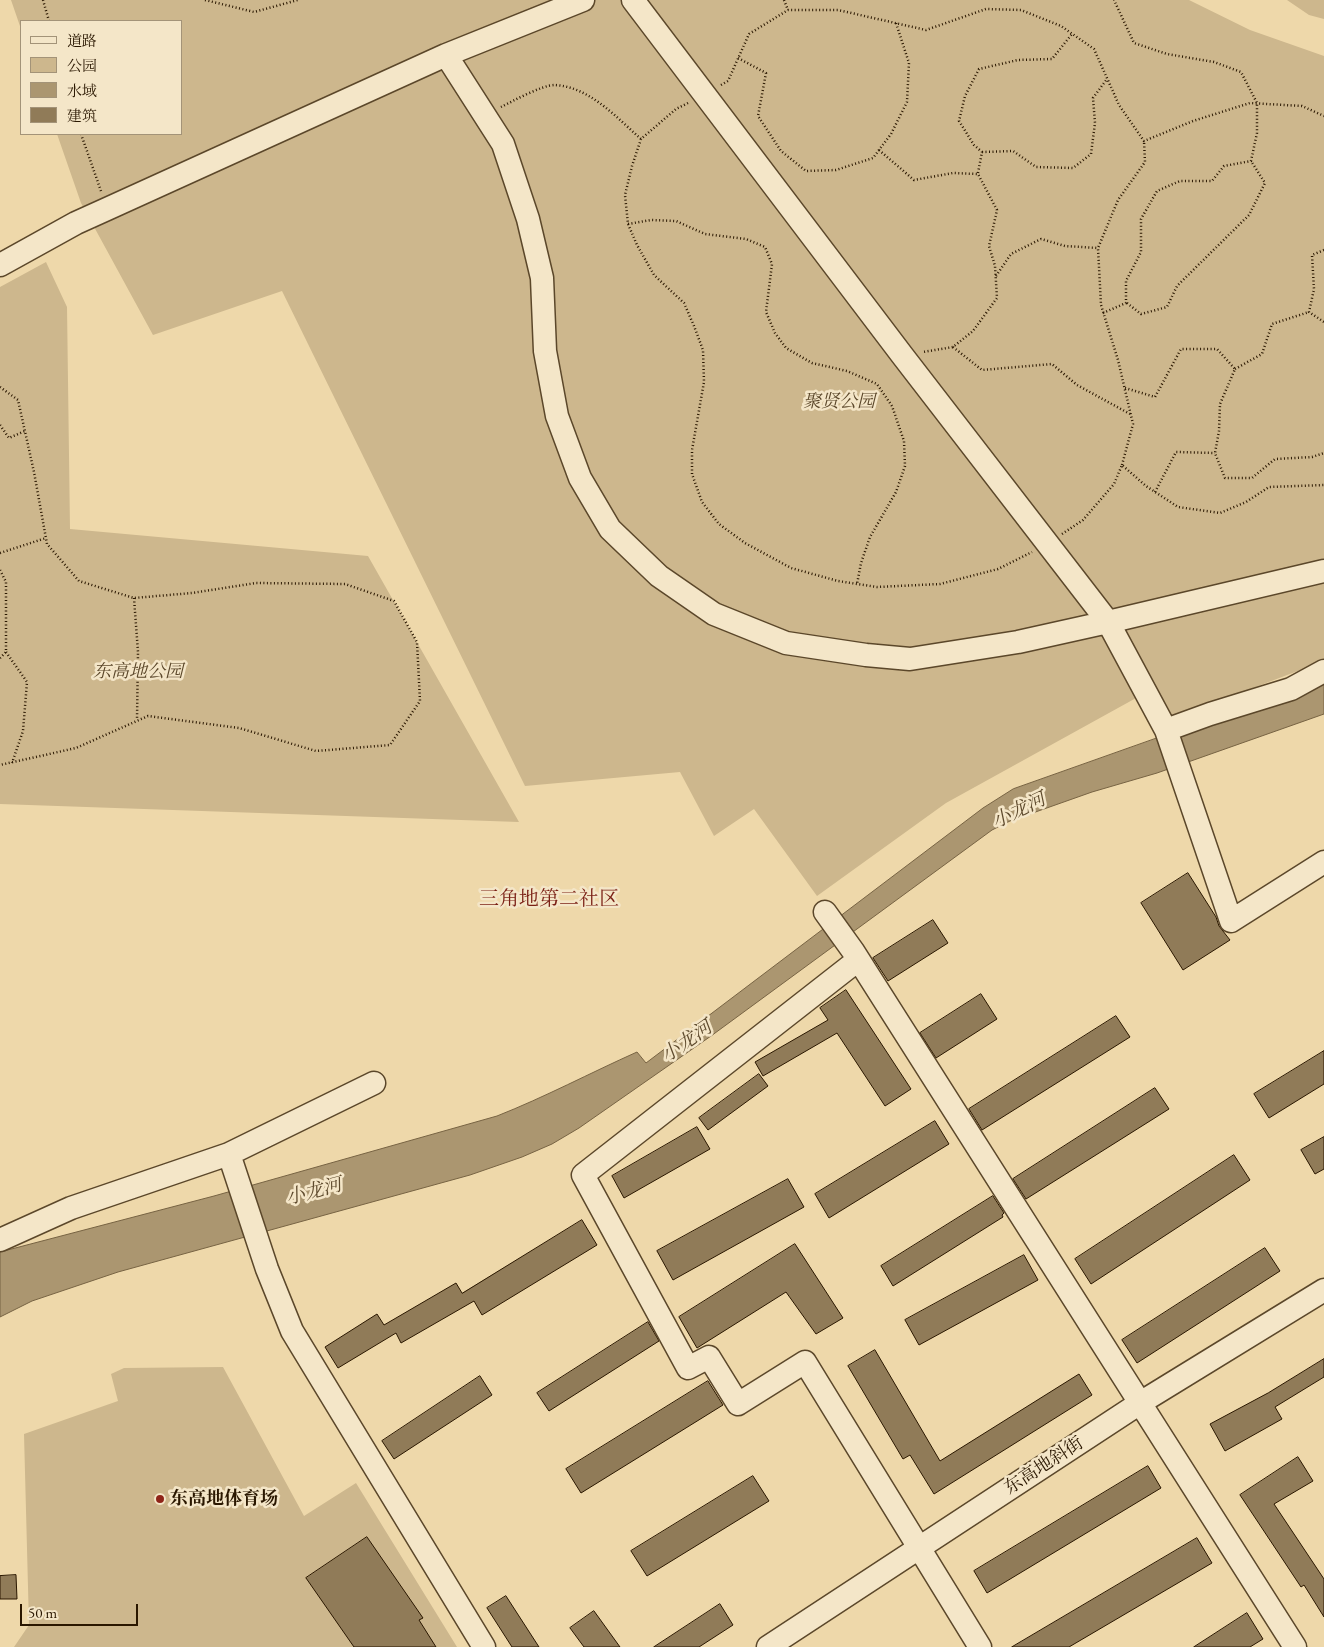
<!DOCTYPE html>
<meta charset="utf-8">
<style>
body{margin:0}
#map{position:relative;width:1324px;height:1647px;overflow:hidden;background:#eed8aa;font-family:"EB Garamond","Noto Serif SC",serif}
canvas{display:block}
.legend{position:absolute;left:20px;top:20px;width:162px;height:115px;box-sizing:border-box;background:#f4e6c8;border:1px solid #a39378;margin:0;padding:6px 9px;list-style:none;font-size:15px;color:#2a1700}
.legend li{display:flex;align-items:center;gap:10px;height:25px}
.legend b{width:25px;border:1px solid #a39378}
.scale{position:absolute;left:20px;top:1604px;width:118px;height:22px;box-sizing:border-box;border:2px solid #2a1700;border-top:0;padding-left:6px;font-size:15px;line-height:18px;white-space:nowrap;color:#2a1700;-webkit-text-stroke:4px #f4e6c8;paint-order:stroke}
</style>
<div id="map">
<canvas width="1324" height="1647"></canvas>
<ul class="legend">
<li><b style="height:6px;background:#f4e6c8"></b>道路</li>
<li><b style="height:14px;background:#cdb78d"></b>公园</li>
<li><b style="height:14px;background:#ab9670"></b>水域</li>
<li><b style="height:14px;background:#907b58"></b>建筑</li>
</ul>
<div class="scale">50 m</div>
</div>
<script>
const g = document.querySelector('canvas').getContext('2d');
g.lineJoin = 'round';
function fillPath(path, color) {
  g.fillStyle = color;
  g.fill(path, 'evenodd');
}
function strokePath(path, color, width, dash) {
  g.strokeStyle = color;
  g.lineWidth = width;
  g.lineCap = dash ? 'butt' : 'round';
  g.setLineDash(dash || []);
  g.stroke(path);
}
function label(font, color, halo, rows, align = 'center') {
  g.font = font + ' "EB Garamond","Noto Serif SC",serif';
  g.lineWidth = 5;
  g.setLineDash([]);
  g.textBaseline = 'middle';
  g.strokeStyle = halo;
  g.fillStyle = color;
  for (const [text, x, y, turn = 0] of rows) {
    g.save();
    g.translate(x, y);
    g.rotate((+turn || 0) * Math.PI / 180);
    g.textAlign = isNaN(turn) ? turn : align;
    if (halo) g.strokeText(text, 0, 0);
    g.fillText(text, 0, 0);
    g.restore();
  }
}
fillPath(new Path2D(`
 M11,0H1189L1250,30L1324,56V661L1174,718L1156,687L946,803L817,896L754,809L714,836L680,772L525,786L282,291L153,335L81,203L57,134H181V21H21V29Z
 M1287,0H1324V19L1309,15Z
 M46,262L67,307L70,529L368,556L519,822L0,804V287Z
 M223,1367L304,1516L356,1483L457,1647H14L29,1625L24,1434L118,1401L111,1374L124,1368Z`), '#cdb78d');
const water = new Path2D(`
 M1324,679V714L1157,773L1092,792L1010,821L992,830L711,1036L579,1128L552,1144L522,1157L470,1175L118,1272L32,1301L0,1317V1252L214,1196L497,1116C545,1097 590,1073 637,1052L646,1063L983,808L1013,789Z`);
fillPath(water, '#ab9670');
strokePath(water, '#776343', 1);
const building = new Path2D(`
 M1188,873L1216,917L1219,926L1230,940L1183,970L1141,903Z
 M933,920L948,943L888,981L873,958Z
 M846,990L911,1089L885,1106L837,1033L763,1076L755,1062L828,1020L820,1008Z
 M981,994L997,1019L936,1058L920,1033Z
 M1116,1016L1130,1037L982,1130L969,1109Z
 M1324,1051V1084L1269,1118L1254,1094Z
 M759,1074L768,1086L708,1130L699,1118Z
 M1155,1088L1169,1109L1026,1199L1013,1179Z
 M935,1121L949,1144L829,1218L815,1194Z
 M697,1127L710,1149L624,1198L612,1176Z
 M1324,1137V1169L1315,1174L1301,1150Z
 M1234,1155L1250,1180L1091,1284L1075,1259Z
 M788,1179L804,1207L673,1280L657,1251Z
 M993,1196L1004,1213L1002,1215L1003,1217L893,1286L881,1266Z
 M582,1220L597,1245L482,1315L474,1301L401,1343L396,1333L338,1368L325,1347L377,1314L384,1325L456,1283L462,1293Z
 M795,1244L843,1318L816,1334L786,1292L697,1348L679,1317Z
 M1265,1248L1280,1271L1137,1363L1122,1340Z
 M1024,1255L1038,1280L919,1345L905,1320Z
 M648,1322L659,1341L549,1411L537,1393Z
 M875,1350L940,1461L1079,1374L1092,1395L934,1494L910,1455L903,1459L848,1366Z
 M1324,1359V1377L1275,1407L1282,1419L1225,1451L1210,1424L1268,1393Z
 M480,1376L492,1395L394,1459L382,1441Z
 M708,1381L723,1405L581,1493L566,1469Z
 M1298,1457L1313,1481L1274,1504L1324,1579V1617L1304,1585L1301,1587L1240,1495Z
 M1148,1466L1161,1488L987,1593L974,1571Z
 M753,1476L769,1501L647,1576L631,1551Z
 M367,1537L423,1618L419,1620L436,1647H354L306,1578Z
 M1197,1538L1212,1563L1069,1647H1012Z
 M16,1575L17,1599H0V1576Z
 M506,1596L539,1647H512L487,1608Z
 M720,1604L733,1625L699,1647H654Z
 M594,1611L620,1647H584L570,1628Z
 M1247,1613L1263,1639L1250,1647H1194Z`);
fillPath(building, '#907b58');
strokePath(building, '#2a1700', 1);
const minor = new Path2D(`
 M633,0L902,355L1108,622L1324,571
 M446,55L503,144L528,219L542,278L545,351L557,416L580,478L610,529L659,576L714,614L786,643L866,655L910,659L1018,642L1108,622L1166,730L1231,921L1324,862
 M0,265L76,223L107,209L446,55L583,0
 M1166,730L1210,714L1291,689L1324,671
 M825,912L853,951L1295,1647
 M858,960L583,1175L688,1368L709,1357L738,1404L805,1362L980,1647
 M229,1154L267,1269L292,1331L484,1647
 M0,1240L71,1208L229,1154L374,1083
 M768,1647L1140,1403L1324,1290`);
strokePath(minor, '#5b472a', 25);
strokePath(new Path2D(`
 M43,0L49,21
 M205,0L254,12L298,0
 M784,0L788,10
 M738,58L766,73L758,116L781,151L806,171L836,170L873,158L891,134L907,102L909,63L896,23
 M721,85L728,81L749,34L788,10H838L926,30L986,9L1021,10L1061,26L1094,49L1119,105L1144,141L1193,121L1250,103L1302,106L1324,116
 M688,103L676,109L641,139L632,166L625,195L628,224L637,245L654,275L684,303L694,326L703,350L704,382L692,450V474L702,502L719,524L745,543L791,568L838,581L877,587L940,584L998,569L1032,552
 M501,107C513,101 542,85 555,85C590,87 617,118 641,139
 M81,134L101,191
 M879,150L914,180L953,173L978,174L997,210L989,246L995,266L997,298L973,331L953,347L923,352
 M982,152L1013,151L1036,167L1073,168L1091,154L1095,123L1093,98L1107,79
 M978,173L982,152L974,145L959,121L965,96L979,69L1018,60L1052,59L1072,34
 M628,224L651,220L676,221L705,234L746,239L765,247L772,264L766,312L775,333L786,348L812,363L847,371L877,384L892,406L904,441L905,466L896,492L870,537L861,563L857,584
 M1324,250L1312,255L1314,289L1309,312L1324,322
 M996,276L1011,254L1041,239L1065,246L1098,248
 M1127,303L1141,314L1167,307L1177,286L1249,215L1265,183L1251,161
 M1103,313L1126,303V281L1141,252V219L1157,191L1180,181H1212L1224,166L1251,161L1257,133V103L1241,72L1214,62L1167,54L1134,43L1114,0
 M953,347L982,370L1052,364L1077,385L1130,414
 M1235,369L1262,354L1272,324L1309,312
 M0,387L18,400L34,472L47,544L79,581L134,598L192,593L256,583L345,584L394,601L417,642L420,701L390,745L316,751L239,728L148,716L76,748L0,765
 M1125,388L1155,397L1181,349H1217L1235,369L1220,404L1219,431L1215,453L1225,478H1252L1275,459L1312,457L1324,453
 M0,425L9,438L25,431
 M1122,465L1133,424L1118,360L1101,305L1098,248L1118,200L1145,162L1144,141
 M1155,492L1176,452L1215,453
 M1062,534L1083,520L1114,484L1122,465L1146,486L1178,507L1220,513L1246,502L1269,487L1324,485
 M0,553L46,538
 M0,570L6,582V652L0,658
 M134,598L138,652L137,720
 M6,652L27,682L23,731L12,763`), '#2a1700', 2.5, [1, 2.5]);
strokePath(minor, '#f4e6c8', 22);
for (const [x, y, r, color] of [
 [160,1499,5,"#8f2418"]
]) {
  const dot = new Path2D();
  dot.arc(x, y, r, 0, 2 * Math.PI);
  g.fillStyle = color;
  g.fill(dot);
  strokePath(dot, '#f4e6c8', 2);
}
label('italic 18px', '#5b472a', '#f4e6c8', [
 ["聚贤公园",839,402],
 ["东高地公园",138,672]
]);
label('18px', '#2a1700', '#f4e6c8', [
 ["东高地斜街",1044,1466,-33]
]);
label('bold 18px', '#2a1700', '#f4e6c8', [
 ["东高地体育场",170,1499]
], 'left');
label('italic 19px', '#5e4a2d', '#f4e6c8', [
 ["小龙河",1019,811,-26],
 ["小龙河",687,1042,-35],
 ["小龙河",314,1192,-15]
]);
label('20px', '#7a1f14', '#f4e6c8', [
 ["三角地第二社区",549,900]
]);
</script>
